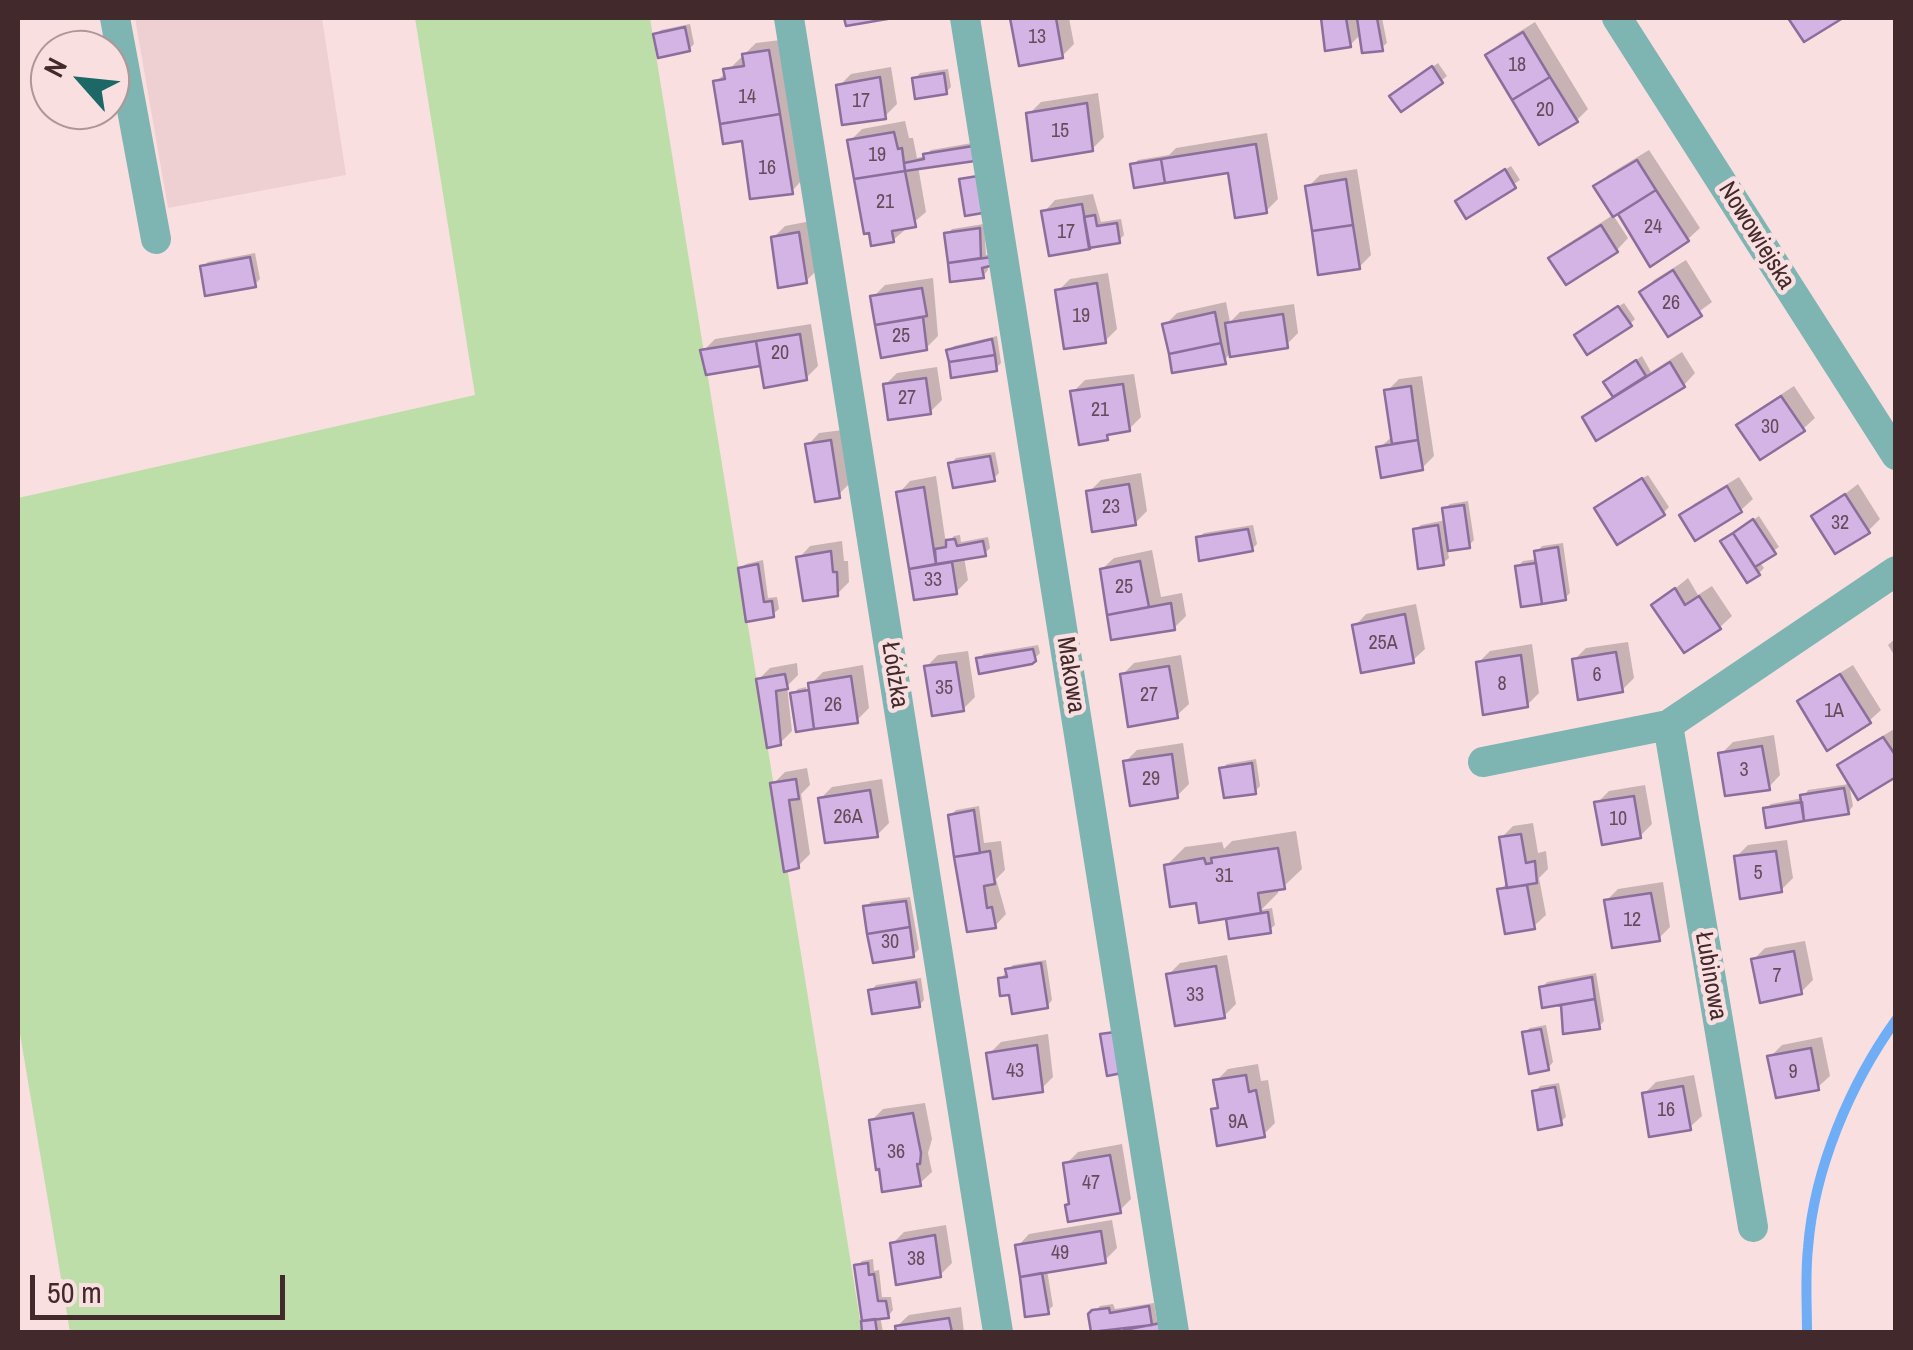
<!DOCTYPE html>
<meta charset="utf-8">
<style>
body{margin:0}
#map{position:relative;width:1913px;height:1350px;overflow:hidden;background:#fadfe1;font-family:"Archivo Narrow",sans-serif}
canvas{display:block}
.frame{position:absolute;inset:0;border:20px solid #42292b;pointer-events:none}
.north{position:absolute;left:30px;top:30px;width:100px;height:100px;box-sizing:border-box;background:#fadfe1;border:2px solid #b09698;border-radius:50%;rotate:297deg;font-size:28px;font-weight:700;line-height:40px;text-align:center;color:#42292b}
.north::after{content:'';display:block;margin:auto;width:35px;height:45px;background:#1b6866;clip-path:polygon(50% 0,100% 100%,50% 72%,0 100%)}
.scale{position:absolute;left:30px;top:1275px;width:255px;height:45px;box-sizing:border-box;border:5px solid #42292b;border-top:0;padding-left:12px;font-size:30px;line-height:35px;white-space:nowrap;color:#42292b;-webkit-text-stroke:8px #fadfe1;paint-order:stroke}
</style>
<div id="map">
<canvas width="1913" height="1350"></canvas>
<div class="frame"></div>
<div class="north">N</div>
<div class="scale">50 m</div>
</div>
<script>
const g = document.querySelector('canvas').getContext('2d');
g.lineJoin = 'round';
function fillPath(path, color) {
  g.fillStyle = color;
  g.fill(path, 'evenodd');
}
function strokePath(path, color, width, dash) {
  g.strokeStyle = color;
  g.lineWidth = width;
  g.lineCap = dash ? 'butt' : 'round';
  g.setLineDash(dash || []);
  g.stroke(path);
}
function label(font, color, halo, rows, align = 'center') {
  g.font = font + ' "Archivo Narrow",sans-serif';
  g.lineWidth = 9;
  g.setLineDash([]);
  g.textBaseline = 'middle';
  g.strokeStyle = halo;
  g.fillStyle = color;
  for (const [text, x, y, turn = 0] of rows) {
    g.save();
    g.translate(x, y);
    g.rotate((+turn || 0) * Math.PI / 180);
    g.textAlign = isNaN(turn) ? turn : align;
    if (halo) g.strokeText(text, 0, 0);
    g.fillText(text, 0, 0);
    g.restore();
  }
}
fillPath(new Path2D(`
 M135,18H322L346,175L168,208Z`), '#eed0d2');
fillPath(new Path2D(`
 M415,18H650L862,1332H70L18,1022V498L475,395Z`), '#bedea9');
fillPath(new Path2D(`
 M1014,18H1069L1074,44L1062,56Z
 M1323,18H1382L1387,43L1381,48L1362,33L1350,45L1327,48Z
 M1535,22L1588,109L1577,120L1488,56L1500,44Z
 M690,24L694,44L689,49L655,35L661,30Z
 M781,40L803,179L792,191L716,82L756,43Z
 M1438,63L1447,76L1441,81L1398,91Z
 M891,67L897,104L885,116L839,86L851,74Z
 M948,69L951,87L946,92L915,79L920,73Z
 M1098,93L1104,137L1092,149L1029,114L1041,102Z
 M905,121L909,138H913L917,158L925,156L931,150L978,142L980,154L918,166L926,212L893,240L850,141L862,129Z
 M1267,133L1278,199L1266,211L1230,170L1133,165L1138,160L1169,155L1176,148Z
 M1649,150L1700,228L1688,239L1651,263L1618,211L1596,187L1608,175Z
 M1511,166L1520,180L1467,215L1463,197Z
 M1357,169L1371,255L1359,267L1308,187L1320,175Z
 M1093,194L1101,222L1121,219L1124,235L1119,240L1044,212L1055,200Z
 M1613,215L1628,238L1617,250L1552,258L1563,247Z
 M811,221L818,269L806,281L773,238L785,226Z
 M984,224L986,255L996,253L987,264L988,270L983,276L952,279L947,234L952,229Z
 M255,253L260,279L254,285L202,267L208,262Z
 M1686,260L1712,302L1669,334L1642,292L1654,280Z
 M1108,273L1117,329L1105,341L1058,291L1070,279Z
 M933,278L938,336L926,348L883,356L873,297L885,285Z
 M1226,302L1230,322L1240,312L1294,304L1298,333L1286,345L1229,354L1224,362L1165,325L1177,313Z
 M1624,303L1635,319L1630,324L1582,330Z
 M811,324L818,366L806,378L762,363L708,372L703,351L715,339Z
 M997,336L1001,363L996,368L948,351L954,346Z
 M1682,352L1695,373L1684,385L1597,438L1585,417L1614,395L1611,377L1642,356L1651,372Z
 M937,367L942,400L930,412L885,385L897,373Z
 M1134,374L1141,417L1129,429L1113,431L1107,438L1073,392L1085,380Z
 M1422,376L1434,456L1422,468L1379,448L1393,436L1387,391L1399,379Z
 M1794,386L1815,418L1803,429L1739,425L1751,414Z
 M843,430L850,483L838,495L808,445L819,433Z
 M995,452L999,473L993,479L951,464L956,458Z
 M1141,473L1147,511L1135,523L1089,492L1101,480Z
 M1648,475L1669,507L1663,513L1602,503Z
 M936,476L946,544L954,536L960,535L961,542L988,537L990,548L984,554L964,557L968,580L956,592L916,597L899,493L910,481Z
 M1739,477L1753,499L1741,510L1682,516L1694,504Z
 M1858,484L1880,519L1868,531L1815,517Z
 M1468,501L1474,540L1469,545L1447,548L1449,558L1443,563L1415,530L1421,525L1446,520L1444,509L1450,504Z
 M1759,516L1779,547L1759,561L1764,568L1759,573L1729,536Z
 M1253,525L1257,544L1252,549L1198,538L1204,533Z
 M842,541L844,561H848L849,582L837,594L799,558L810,546Z
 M1563,543L1570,593L1565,598L1517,567L1523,561L1538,559L1537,552L1542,546Z
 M1152,550L1161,597L1182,593L1186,616L1174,628L1113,638L1102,569L1114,558Z
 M763,560L768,598L777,597L779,609L773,614L748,619L740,569L746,564Z
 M1688,578L1698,595L1712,586L1732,616L1720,627L1655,605Z
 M1416,604L1425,649L1413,660L1355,626L1366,614Z
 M1896,638V658L1888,645Z
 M1628,642L1634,678L1622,690L1574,660L1586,648Z
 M1532,644L1539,693L1527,705L1478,663L1490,651Z
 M1038,645L1040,653L1031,662L979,659L984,654Z
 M968,651L975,697L963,709L926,667L938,655Z
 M1181,655L1189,704L1177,715L1122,675L1134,663Z
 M797,663L798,675L787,686L792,731L780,743L758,680L770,668Z
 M863,665L869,708L857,720L799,729L793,694L798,689L806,687L811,726H816L811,684L823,672Z
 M1853,665L1881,710L1869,721L1800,701L1812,690Z
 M1896,728V774L1840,766L1852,754Z
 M1774,735L1780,775L1769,787L1721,754L1733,742Z
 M1183,743L1189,784L1177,796L1125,762L1137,750Z
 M1256,759L1260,786L1255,791L1222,769L1227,764Z
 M807,768L810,785L801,794L810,854L798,866L773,784L785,772Z
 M882,779L889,823L877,835L820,799L832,787Z
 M1849,784L1853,806L1848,812L1766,809L1771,804L1803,798L1808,790Z
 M1645,785L1652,824L1640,836L1597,803L1609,791Z
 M979,806L984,843L1001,841L1005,870L996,879L1006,914L995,926L969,929L950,816L956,810Z
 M1533,823L1538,853L1546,851L1548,869L1539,878L1546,915L1534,926L1500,890L1509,881L1501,838L1513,826Z
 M1296,831L1302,869L1283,887L1278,888V893L1261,910L1272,908L1275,925L1269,930L1229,920L1234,915L1198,900L1166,866L1185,847L1222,842L1224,849L1232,841Z
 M1787,840L1793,878L1781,890L1736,857L1748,845Z
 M1663,882L1670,927L1659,938L1606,901L1618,889Z
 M910,897L919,949L913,955L865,907L871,902Z
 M1805,941L1813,980L1801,992L1753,960L1765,948Z
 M1227,955L1236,1004L1224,1016L1168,975L1180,963Z
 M1046,960L1052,1000L1047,1006L1011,992L1000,979L1013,965Z
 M1596,973L1604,1021L1599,1026L1565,1031L1563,1002L1542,988L1547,982Z
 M921,978L924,1000L919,1005L871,991L876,985Z
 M1546,1025L1553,1062L1548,1068L1524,1033L1530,1028Z
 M1048,1034L1053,1077L1041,1089L989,1054L1001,1042Z
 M1822,1037L1830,1076L1818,1087L1770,1057L1782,1045Z
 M1258,1064L1261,1081L1268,1080L1275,1123L1263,1135L1214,1110L1220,1104L1216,1081L1228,1069Z
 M1694,1075L1702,1116L1690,1127L1644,1094L1656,1082Z
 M1559,1083L1566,1117L1560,1122L1535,1092L1540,1086Z
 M925,1103L932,1139L928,1153L932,1172L920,1183L871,1121L883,1109Z
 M1122,1144L1131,1199L1119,1211L1066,1164L1078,1152Z
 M1112,1220L1117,1248L1105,1260L1047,1270L1053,1306L1047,1311L1018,1246L1029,1234Z
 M946,1225L952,1263L940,1275L892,1244L904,1232Z
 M873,1259L874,1271L879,1270L882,1297H891L893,1310L888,1316H880L883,1332H865L857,1266L862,1261Z
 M1154,1303L1157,1321L1166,1319L1168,1332H1127L1126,1327L1106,1330V1332H1076L1093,1330L1091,1315L1100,1306L1113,1304L1115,1309Z
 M961,1307L964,1332H898L897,1326L909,1315Z`), '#0003');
strokePath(new Path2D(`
 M1807,1332C1807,1304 1805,1276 1808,1248C1814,1169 1850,1084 1896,1020`), '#6faef6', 10);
const building = new Path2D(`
 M844,18H893L846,26Z
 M1010,18H1056L1063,58L1019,66Z
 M1321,18H1346L1351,47L1325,51Z
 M1357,18H1377L1383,51L1362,53Z
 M1788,18H1843L1804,42Z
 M685,27L690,51L658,58L653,34Z
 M1523,32L1550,77L1512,100L1485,55Z
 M769,50L780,114L720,124L713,81L725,79L723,69L744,66L742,54Z
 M1432,66L1443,83L1401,112L1389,96Z
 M944,73L947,94L915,99L912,78Z
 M880,77L886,119L842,125L836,85Z
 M1550,77L1578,122L1539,145L1512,100Z
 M1087,103L1093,151L1032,161L1026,113Z
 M780,114L793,194L750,199L742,141L723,144L720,124Z
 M894,132L898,149L902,148L905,171L854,179L847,140Z
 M1256,144L1267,213L1235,218L1228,173L1165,183L1161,159Z
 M973,146L975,161L905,171L904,163L924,159L923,154Z
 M1161,159L1165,183L1134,188L1130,164Z
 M1637,160L1656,190L1613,217L1593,186Z
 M1505,169L1516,188L1466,219L1455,201Z
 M905,171L916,227L892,231L894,242L871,246L869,233L864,234L854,179Z
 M978,176L983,213L965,216L959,179Z
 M1346,179L1353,225L1312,231L1305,186Z
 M1656,190L1689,241L1650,267L1618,214Z
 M1082,204L1090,249L1049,256L1041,211Z
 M1095,215L1097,226L1117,223L1120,243L1089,248L1084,217Z
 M1353,225L1360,269L1318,275L1312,231Z
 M1601,225L1618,252L1566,285L1548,258Z
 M980,228L981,258L948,263L944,233Z
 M799,232L807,283L778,288L771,237Z
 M250,257L256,287L205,296L200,266Z
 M992,257L994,265L982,268L984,278L950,282L948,263Z
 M1673,270L1702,316L1668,337L1639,292Z
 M1097,283L1106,343L1064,349L1055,290Z
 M922,288L927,316L875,325L870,296Z
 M1618,306L1632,326L1587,355L1574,335Z
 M1215,312L1221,343L1169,354L1162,324Z
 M1283,314L1288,348L1230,357L1225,323Z
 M923,317L927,350L881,358L875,325Z
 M800,334L807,380L764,388L756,341Z
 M992,339L995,355L949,362L946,350Z
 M756,341L760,366L706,375L700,350Z
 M1221,343L1226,364L1172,373L1169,354Z
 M995,355L997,371L951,378L949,362Z
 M1636,360L1646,376L1613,397L1603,382Z
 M1670,362L1685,387L1596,441L1582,417Z
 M926,378L931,414L888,420L883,384Z
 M1123,384L1130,431L1107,435L1108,440L1079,445L1070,391Z
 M1411,386L1418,440L1392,444L1384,390Z
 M1781,396L1805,431L1760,460L1736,425Z
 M831,440L840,498L815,502L805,444Z
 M1418,440L1423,470L1381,478L1376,447Z
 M990,456L995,481L953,488L948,463Z
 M1642,478L1665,515L1617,545L1594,508Z
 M1129,484L1136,525L1092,532L1086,491Z
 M1727,486L1742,512L1695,541L1679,515Z
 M924,487L936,564L909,569L896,492Z
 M1845,494L1870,533L1835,554L1811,516Z
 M1464,505L1470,548L1448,551L1442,508Z
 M1753,519L1776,554L1755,567L1733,533Z
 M1438,525L1444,565L1418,569L1413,529Z
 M1248,529L1253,551L1199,561L1196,537Z
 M1733,533L1760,575L1747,583L1720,541Z
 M955,539L957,546L983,541L986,556L936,564L935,549L946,547V540Z
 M1558,547L1566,600L1542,604L1534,551Z
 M831,551L833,572H837L838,596L803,601L796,557Z
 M1140,561L1149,607L1107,615L1100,569Z
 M952,562L957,594L914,600L909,569Z
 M1536,563L1542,604L1521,607L1515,566Z
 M758,564L764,602L772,601L774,617L746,622L738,568Z
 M1675,588L1685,605L1699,596L1721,629L1684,653L1651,605Z
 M1171,603L1175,630L1111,640L1107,615Z
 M1405,614L1414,663L1361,673L1352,625Z
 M1033,649L1036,661L1032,664L979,674L976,658Z
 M1616,652L1623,692L1578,700L1572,659Z
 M1521,655L1528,707L1483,715L1476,662Z
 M956,662L964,711L932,716L924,666Z
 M1169,666L1178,718L1128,727L1120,674Z
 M785,674L788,689L776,691L781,745L767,748L756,679Z
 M1840,674L1871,723L1827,751L1797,701Z
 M851,676L858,723L814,729L808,683Z
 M809,690L814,729L796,732L790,693Z
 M1883,737L1896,756V777L1858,800L1837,765Z
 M1762,746L1770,790L1725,796L1718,753Z
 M1172,754L1178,798L1130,806L1123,761Z
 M1252,763L1256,794L1224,798L1219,768Z
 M796,779L799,799L789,800L799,868L784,872L770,783Z
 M1844,788L1849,814L1804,821L1800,795Z
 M870,790L878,837L825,843L818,798Z
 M1634,796L1641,838L1602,845L1594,802Z
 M1802,802L1804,821L1766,828L1763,808Z
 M974,810L980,853L954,857L948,815Z
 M1521,834L1526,863L1535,861L1537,883L1507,888L1499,837Z
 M1278,848L1285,889L1258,893L1261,913L1199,923L1196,903L1170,907L1164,865L1204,858L1206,864L1212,863L1211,858Z
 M990,851L995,884L984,886L987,908L992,907L996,928L967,932L954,857Z
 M1776,851L1782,892L1740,899L1734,856Z
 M1527,885L1535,929L1505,934L1497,889Z
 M1651,893L1660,941L1612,948L1604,900Z
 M906,901L910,927L867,934L863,906Z
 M1268,912L1271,933L1229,939L1226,919Z
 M910,927L914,957L873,963L867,934Z
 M1794,951L1802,994L1760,1003L1751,959Z
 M1041,963L1048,1008L1012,1014L1009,995L1000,996L998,978L1007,977L1005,969Z
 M1216,966L1225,1018L1175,1026L1166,974Z
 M1592,977L1595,999L1542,1008L1539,987Z
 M916,982L920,1007L872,1014L868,990Z
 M1595,999L1600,1029L1563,1034L1561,1005Z
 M1541,1029L1549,1070L1529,1074L1522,1032Z
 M1115,1032L1122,1073L1107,1076L1100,1034Z
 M1037,1045L1043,1092L993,1099L986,1053Z
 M1811,1048L1819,1090L1776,1098L1767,1056Z
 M1246,1075L1249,1092L1256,1090L1265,1137L1217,1146L1211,1109L1218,1108L1213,1080Z
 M1683,1086L1691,1130L1649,1137L1642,1093Z
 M1555,1087L1562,1125L1538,1130L1532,1091Z
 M913,1113L921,1153L920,1164H917L921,1186L882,1192L879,1169L876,1170L869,1120Z
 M1110,1155L1121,1213L1068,1222L1065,1205L1069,1204L1063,1163Z
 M1101,1231L1106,1263L1020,1277L1015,1245Z
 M935,1235L941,1277L896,1285L890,1243Z
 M868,1263L869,1275L874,1274L878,1301H886L889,1318L862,1321L854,1265Z
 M1042,1273L1049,1314L1025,1317L1020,1277Z
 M1149,1306L1152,1325L1091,1332L1088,1314L1092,1310L1109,1308L1110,1313Z
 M949,1318L952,1332H896L895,1326Z
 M875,1319L877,1332H862L861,1321Z
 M1161,1323L1163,1332H1125L1124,1330Z`);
fillPath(building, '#d3b4e5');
strokePath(building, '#8b6e9b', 2.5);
strokePath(new Path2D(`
 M115,18L156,239
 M789,18L998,1332
 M965,18L1174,1332
 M1617,18L1896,455
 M1668,725L1753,1227
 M1483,762L1668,725L1896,571`), '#7eb4b2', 30);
label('20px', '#664c5a', null, [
 ["13",1037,38],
 ["18",1517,66],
 ["14",747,98],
 ["17",861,102],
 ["20",1545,111],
 ["15",1060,132],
 ["19",877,156],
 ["16",767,169],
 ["21",885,203],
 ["24",1653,228],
 ["17",1066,233],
 ["26",1671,304],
 ["19",1081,317],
 ["25",901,337],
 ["20",780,354],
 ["27",907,399],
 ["21",1100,411],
 ["30",1770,428],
 ["23",1111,508],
 ["32",1840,524],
 ["33",933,581],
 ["25",1124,588],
 ["25A",1383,644],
 ["6",1597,676],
 ["8",1502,685],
 ["35",944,689],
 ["27",1149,696],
 ["26",833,706],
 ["1A",1834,712],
 ["3",1744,771],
 ["29",1151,780],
 ["26A",848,818],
 ["10",1618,820],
 ["5",1758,874],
 ["31",1224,877],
 ["12",1632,921],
 ["30",890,943],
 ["7",1777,977],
 ["33",1195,996],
 ["43",1015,1072],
 ["9",1793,1073],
 ["16",1666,1111],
 ["9A",1238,1123],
 ["36",896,1153],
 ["47",1091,1184],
 ["49",1060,1254],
 ["38",916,1260]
]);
label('25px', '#42292b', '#fadfe1', [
 ["Nowowiejska",1756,236,58],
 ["Łódzka",894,675,81],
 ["Makowa",1070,675,81],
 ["Łubinowa",1710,976,80]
]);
</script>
